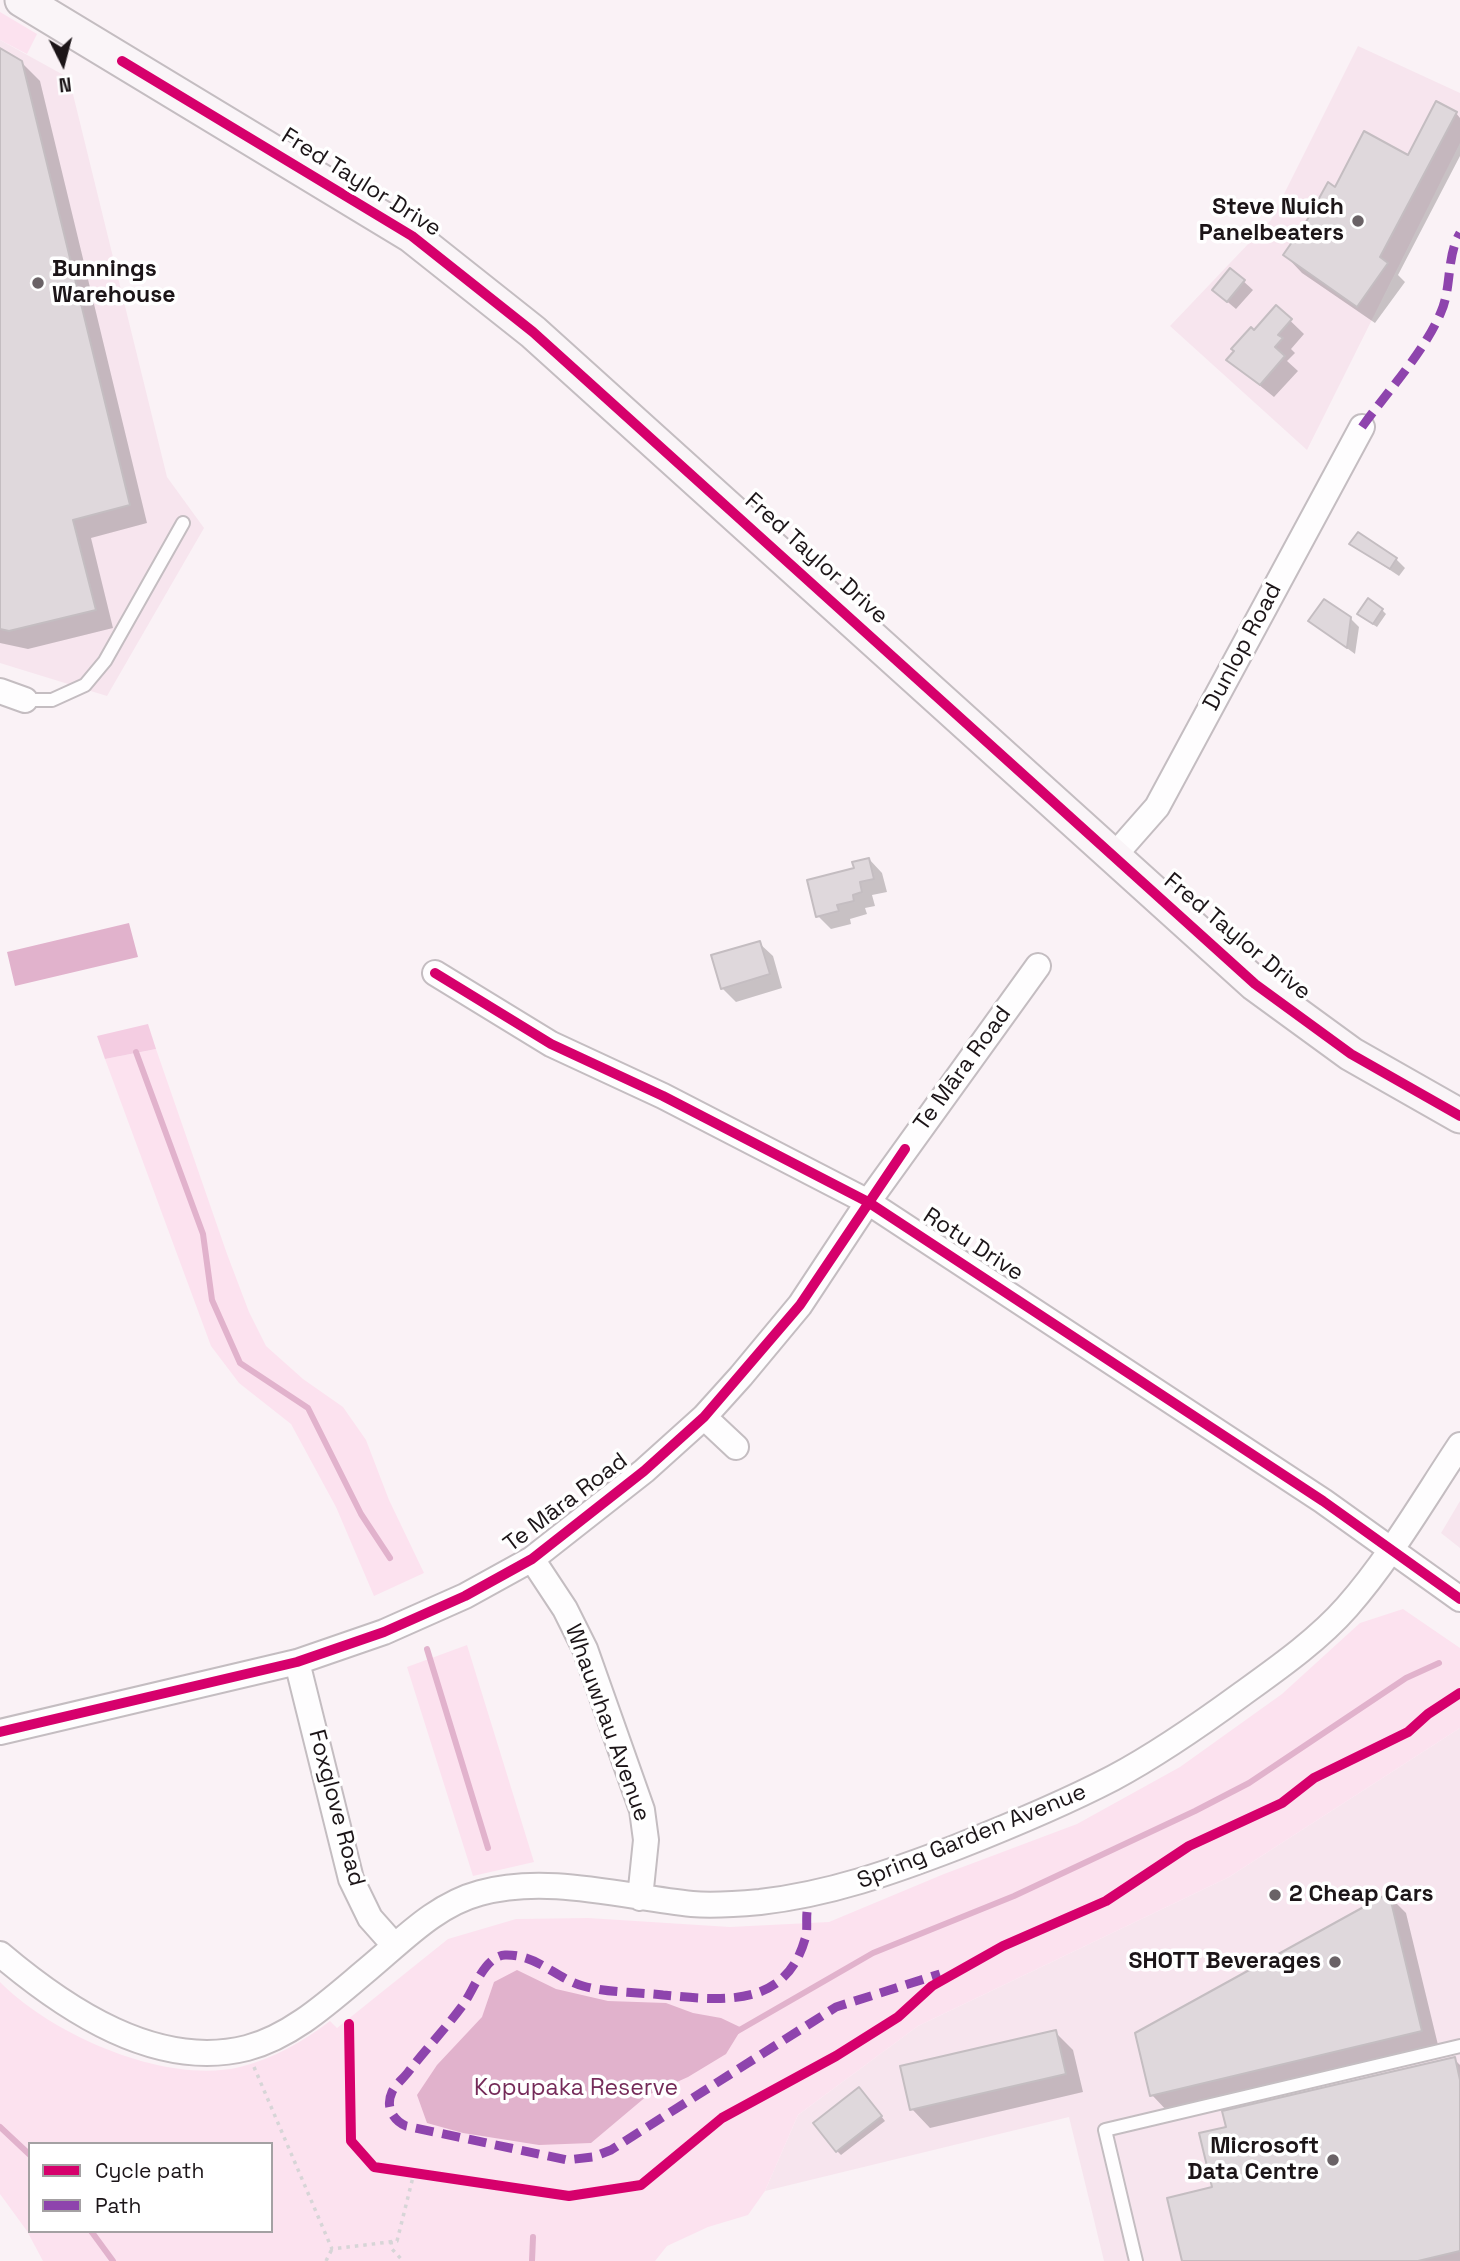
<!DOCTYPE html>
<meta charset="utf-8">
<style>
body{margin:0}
#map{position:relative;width:1460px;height:2261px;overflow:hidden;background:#faf2f6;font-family:"Space Grotesk",sans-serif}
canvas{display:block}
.legend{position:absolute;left:28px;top:2142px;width:245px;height:91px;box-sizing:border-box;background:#fff;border:2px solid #a4a1a3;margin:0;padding:9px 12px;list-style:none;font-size:21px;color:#1c1518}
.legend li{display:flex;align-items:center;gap:14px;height:35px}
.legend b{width:35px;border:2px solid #a4a1a3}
.north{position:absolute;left:28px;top:28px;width:70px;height:70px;-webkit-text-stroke:5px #fff;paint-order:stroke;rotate:174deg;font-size:19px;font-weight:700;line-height:28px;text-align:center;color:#1c1518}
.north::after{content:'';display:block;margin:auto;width:24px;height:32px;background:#1c1518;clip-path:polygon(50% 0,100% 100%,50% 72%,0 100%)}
</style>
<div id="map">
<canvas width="1460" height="2261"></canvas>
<ul class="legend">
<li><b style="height:9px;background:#d6006c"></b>Cycle path</li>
<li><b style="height:9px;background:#8e44ad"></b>Path</li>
</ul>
<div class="north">N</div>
</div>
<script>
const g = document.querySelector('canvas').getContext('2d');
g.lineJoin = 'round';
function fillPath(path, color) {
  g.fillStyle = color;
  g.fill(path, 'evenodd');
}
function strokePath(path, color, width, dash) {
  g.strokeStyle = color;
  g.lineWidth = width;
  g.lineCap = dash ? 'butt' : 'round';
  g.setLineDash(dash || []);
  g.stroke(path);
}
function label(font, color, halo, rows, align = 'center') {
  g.font = font + ' "Space Grotesk",sans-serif';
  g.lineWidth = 7;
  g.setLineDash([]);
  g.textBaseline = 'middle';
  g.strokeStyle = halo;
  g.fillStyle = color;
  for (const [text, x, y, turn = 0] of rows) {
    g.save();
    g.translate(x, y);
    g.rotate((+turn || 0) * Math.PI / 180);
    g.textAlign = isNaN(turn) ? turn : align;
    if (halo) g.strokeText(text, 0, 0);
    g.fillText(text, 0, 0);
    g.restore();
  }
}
fillPath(new Path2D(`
 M0,40L69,78L167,477L204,528L107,696L0,663Z
 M1358,46L1460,93V143L1307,450L1170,326L1271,220Z
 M1460,1501V1548L1441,1533Z
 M1460,1728V2261H1104L1069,2117L765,2191L798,2115L918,2026L1229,1877Z`), '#f7e5ee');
fillPath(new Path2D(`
 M0,12L37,34L27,54L0,40Z
 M156,1049L227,1254L249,1312L266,1346L303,1379L343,1407L366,1440L389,1500L424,1573L374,1596L336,1507L291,1424L239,1383L211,1346L105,1059Z
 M1403,1609L1460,1648V1728L1229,1877L918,2026L798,2115L765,2191L748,2215L708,2227L667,2246L655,2261H43L27,2231L0,2194V1982C52,2035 166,2085 240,2067C273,2059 304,2041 330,2021L337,2028L448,1939L516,1919L588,1918L730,1927L829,1922L944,1874L1077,1824L1180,1767L1282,1694L1360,1623ZM30,2144H271V2231H30Z
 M467,1645L534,1862L473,1876L407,1667Z`), '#fce2ef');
fillPath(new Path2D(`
 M148,1024L156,1049L105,1059L97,1036Z`), '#f4cde2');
fillPath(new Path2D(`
 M129,923L138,957L15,986L7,952Z
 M517,1970L556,1989L608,2001L666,2003L693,2013L721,2018L742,2028L726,2054L688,2077L648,2095L591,2143L539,2145L463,2133L427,2123L417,2095L437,2065L482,2017L494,1982Z`), '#e1b2cc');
fillPath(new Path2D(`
 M0,50L21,62L40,81L147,523L91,538L113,628L28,649L0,643Z
 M1456,113L1460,118V156L1398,275L1405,282L1375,323L1302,273L1285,255L1336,189L1409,157Z
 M1231,270L1253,290L1236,309L1223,298Z
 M1276,307L1304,334L1291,349L1295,353L1287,361L1298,371L1274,397L1228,360Z
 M1351,544L1396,559L1405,568L1399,576Z
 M1382,610L1386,614L1377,627L1363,618Z
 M1350,618L1359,627L1355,654L1310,621Z
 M869,859L882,873L887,892L872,895L875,906L865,908L867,914L850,919L851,924L831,929L818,916L856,869Z
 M759,943L773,956L782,988L736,1002L722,988Z
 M1388,1895L1406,1913L1439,2049L1170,2114L1152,2095Z
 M1055,2032L1073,2050L1083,2092L930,2128L912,2109Z
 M1454,2059L1460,2065V2261H1184L1214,2189Z
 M863,2093L885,2121L841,2155L837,2151Z`), '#0003');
strokePath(new Path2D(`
 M136,1052L203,1234L212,1300L240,1363L308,1408L361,1514L390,1558
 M427,1649L488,1848
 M736,2032L873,1953L1014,1896L1195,1811L1249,1783L1406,1678L1439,1663
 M0,2127L30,2155
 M91,2231L113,2261
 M532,2261L533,2237`), '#e1b2cc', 6);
const building = new Path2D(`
 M0,48L22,61L130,505L73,520L96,610L9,631L0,629Z
 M1436,101L1457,112L1380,257L1388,263L1357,307L1283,255L1306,222L1328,182L1335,187L1364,131L1408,155Z
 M1230,268L1245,280L1227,302L1212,290Z
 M1276,305L1292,319L1278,335L1283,338L1275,347L1285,356L1260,385L1226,360L1234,351L1231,349L1251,327L1254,330Z
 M1358,532L1397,558L1390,569L1349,544Z
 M1368,598L1383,609L1373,624L1357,614Z
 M1324,599L1351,617L1347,648L1308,621Z
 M869,858L874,879L860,882L862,892L853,895L854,901L837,905L839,911L816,917L807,880L854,868L852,862Z
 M760,941L770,974L721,989L711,955Z
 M1389,1893L1422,2031L1150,2096L1135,2033Z
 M1056,2030L1066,2074L910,2110L900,2066Z
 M1455,2057L1460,2080V2251L1418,2261H1182L1167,2198L1212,2187L1199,2133L1226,2127L1222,2111Z
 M859,2087L882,2116L836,2152L813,2123Z`);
fillPath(building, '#dfd8dc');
strokePath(building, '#c4bdc1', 2);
const lane = new Path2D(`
 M25,700H52L85,685L105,661L183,523
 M1136,2261L1105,2130L1460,2046`);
const street = new Path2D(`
 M0,691L25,700
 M1113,857L1157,807L1362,427
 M435,973L551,1044L663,1096L868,1202L1323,1501L1460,1599
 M704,1417L736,1447
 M532,1559L565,1609L585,1649L642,1810L646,1840L640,1898
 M297,1662L351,1879L370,1918L394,1945
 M0,1732L297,1662L384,1632L465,1596L532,1559L644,1471L704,1417L741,1376L800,1305L868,1202L1038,966
 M0,1954C65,2009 156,2071 247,2048C293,2036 332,1999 368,1969C402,1941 435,1905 480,1893C547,1874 624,1897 692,1904C714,1906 738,1904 760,1902C830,1894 892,1872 957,1847C1010,1826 1063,1804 1113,1778C1158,1754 1201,1724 1242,1694C1278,1668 1318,1640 1347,1607C1390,1558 1424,1499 1460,1445`);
const secondary = new Path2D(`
 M22,0L412,236L533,332L1255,984L1351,1054L1460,1116`);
strokePath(lane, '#c4bdc1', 16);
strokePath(street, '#c4bdc1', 28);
strokePath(secondary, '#c4bdc1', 37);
strokePath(new Path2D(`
 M254,2067L332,2249L397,2241L414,2173
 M391,2241L392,2249L403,2261
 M326,2261L332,2249`), '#d7d5d7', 3.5, [3.5, 5]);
strokePath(lane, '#fefdfe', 12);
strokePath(street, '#fefdfe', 24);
strokePath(secondary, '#faf5f8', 33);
strokePath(new Path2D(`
 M1362,427C1387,392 1425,351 1441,312C1452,287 1446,257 1460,233
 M807,1912C806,1921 808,1931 805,1939C785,2010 719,2000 663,1995C637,1992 608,1993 583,1986C555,1978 537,1954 505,1955C485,1956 474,1989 463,2005C446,2028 426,2049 409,2071C404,2078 395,2085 392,2092C385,2107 393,2120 406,2126L567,2160L593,2157L611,2150L836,2007L940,1974`), '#8e44ad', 9, [18, 9]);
strokePath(new Path2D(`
 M122,61L412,236L533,332L1255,984L1351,1054L1460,1116
 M435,973L551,1044L663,1096L868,1202L1323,1501L1460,1599
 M0,1732L297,1662L384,1632L465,1596L532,1559L644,1471L704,1417L800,1305L905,1149
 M349,2024L351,2141L374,2167L414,2173L569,2196L641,2185L722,2118L836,2056L898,2017L932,1986L1003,1946L1106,1901L1189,1846L1282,1803L1314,1778L1408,1732L1428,1714L1460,1693`), '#d6006c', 10);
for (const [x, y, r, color] of [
 [1358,221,7,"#6a6266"],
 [38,283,7,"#6a6266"],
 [1275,1895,7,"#6a6266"],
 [1335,1962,7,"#6a6266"],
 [1333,2160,7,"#6a6266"]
]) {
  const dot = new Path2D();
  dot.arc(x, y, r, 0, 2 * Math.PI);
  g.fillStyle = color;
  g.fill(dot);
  strokePath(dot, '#fff', 2.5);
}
label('23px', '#1c1518', '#fff', [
 ["Fred Taylor Drive",361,183,32],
 ["Fred Taylor Drive",816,559,42],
 ["Dunlop Road",1243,647,-62],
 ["Fred Taylor Drive",1237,937,40],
 ["Te Māra Road",963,1069,-54],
 ["Rotu Drive",973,1245,33],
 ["Te Māra Road",566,1503,-37],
 ["Whauwhau Avenue",607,1723,70],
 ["Foxglove Road",336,1808,75],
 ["Spring Garden Avenue",972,1837,-22]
]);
label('bold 23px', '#1c1518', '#fff', [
 ["Steve Nuich",1344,208],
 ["Panelbeaters",1344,234],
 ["Bunnings",52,270,"left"],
 ["Warehouse",52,296,"left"],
 ["2 Cheap Cars",1289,1895,"left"],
 ["SHOTT Beverages",1321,1962],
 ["Microsoft",1319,2147],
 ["Data Centre",1319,2173]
], 'right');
label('23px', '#752b59', '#fff', [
 ["Kopupaka Reserve",576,2089]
]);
</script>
